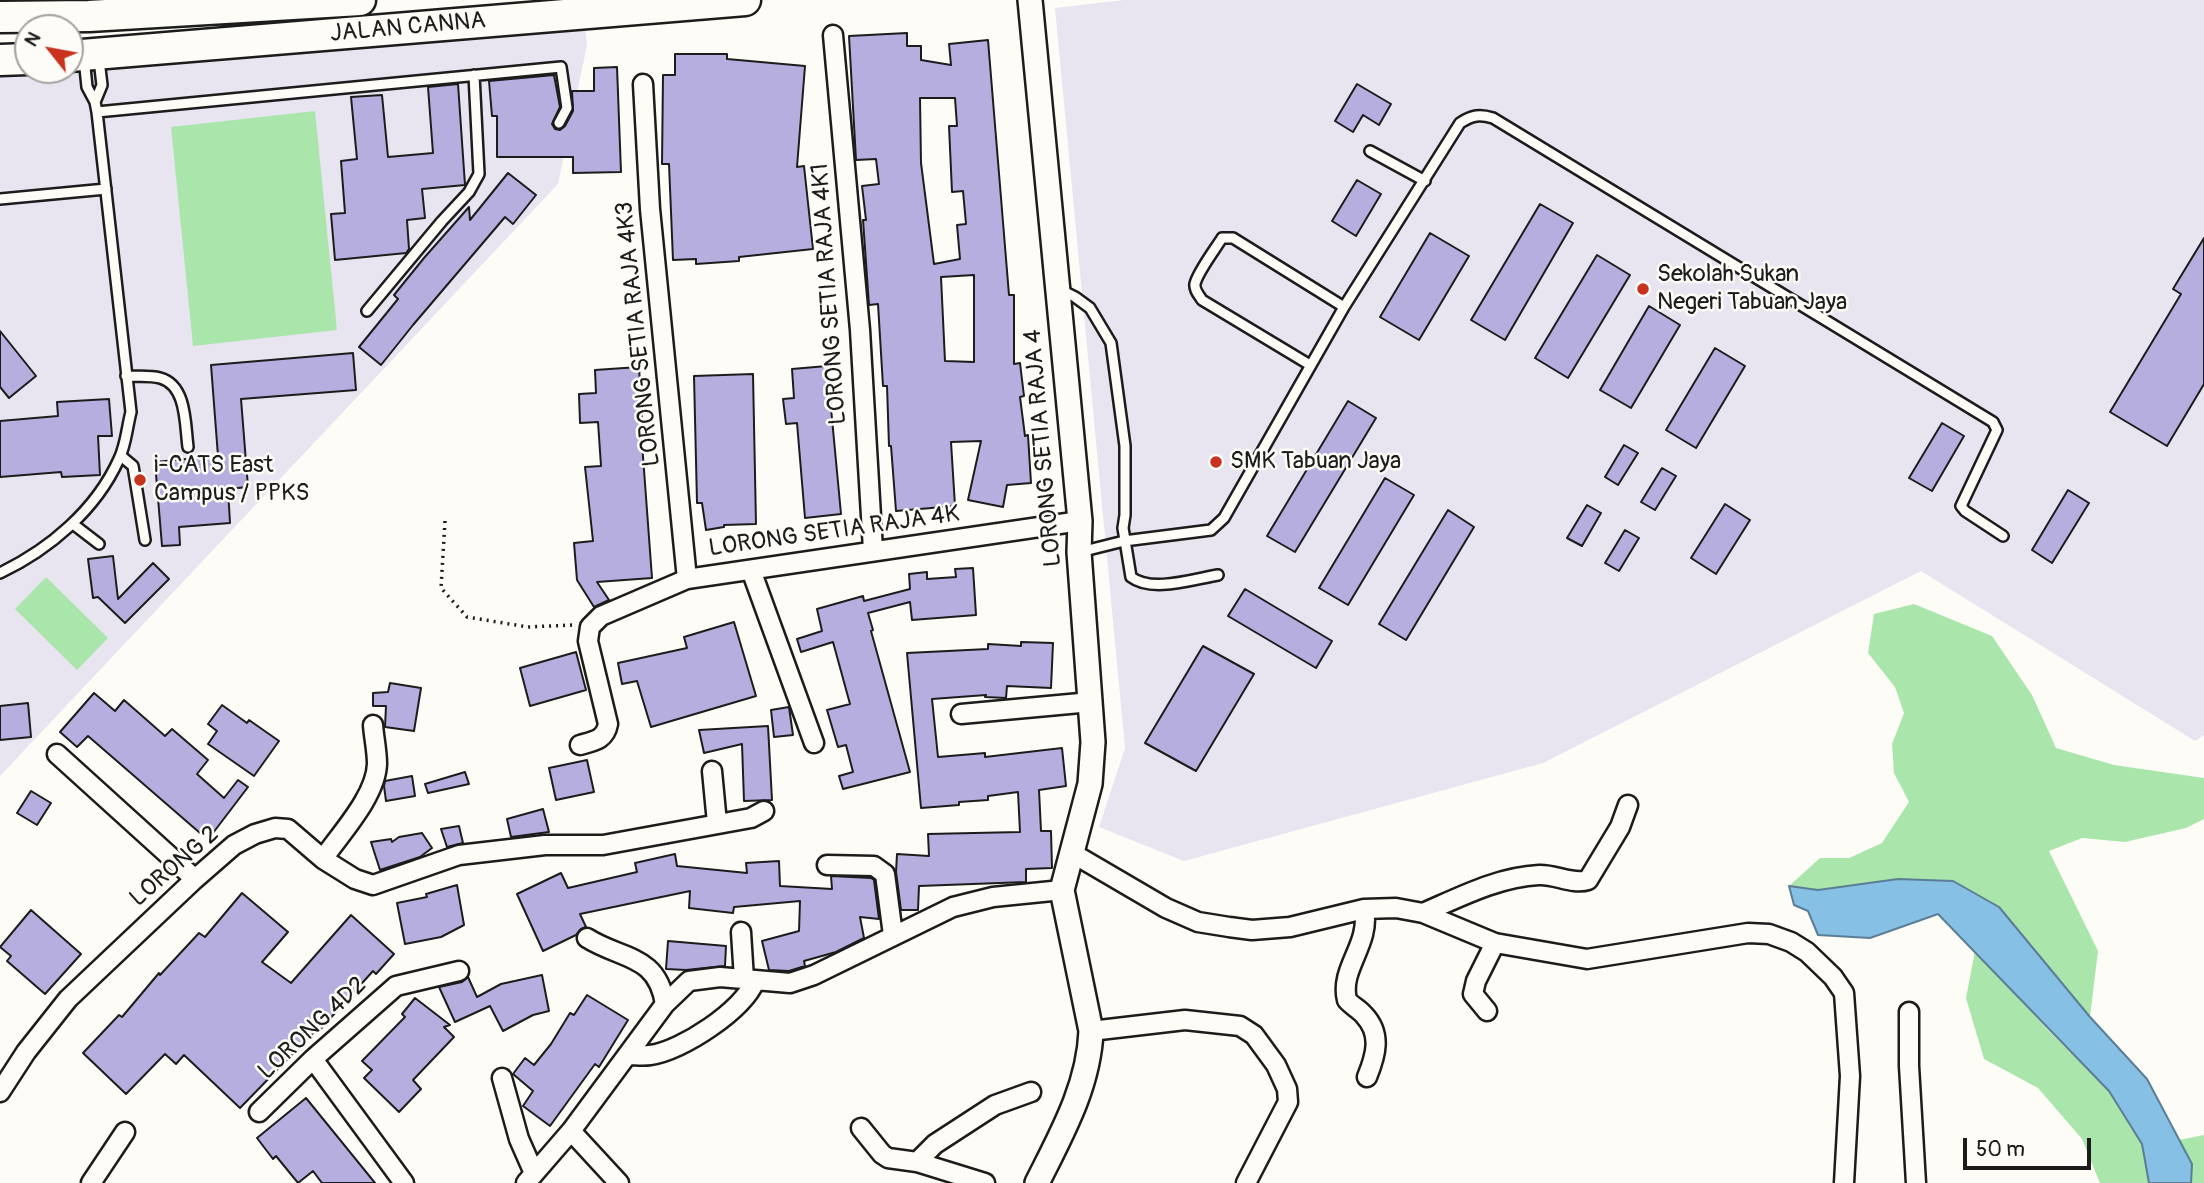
<!DOCTYPE html>
<style>
body{margin:0}
#map{position:relative;width:2204px;height:1183px;overflow:hidden;background:#fdfcf7;font-family:Pangolin,sans-serif}
canvas{display:block}
.north{position:absolute;left:14px;top:14px;width:70px;height:70px;box-sizing:border-box;background:#fdfcf7;border:2px solid #a3a29f;border-radius:50%;rotate:301deg;font-size:19px;font-weight:700;line-height:28px;text-align:center;color:#1c1c1c}
.north::after{content:'';display:block;margin:auto;width:24px;height:32px;background:#c8321e;clip-path:polygon(50% 0,100% 100%,50% 72%,0 100%)}
.scale{position:absolute;left:1963px;top:1138px;width:128px;height:32px;box-sizing:border-box;border:4px solid #1c1c1c;border-top:0;padding-left:9px;font-size:21px;line-height:24px;white-space:nowrap;color:#1c1c1c;-webkit-text-stroke:5px #fdfcf7;paint-order:stroke}
</style>
<div id="map">
<canvas width="2204" height="1183"></canvas>
<div class="north">N</div>
<div class="scale">50 m</div>
</div>
<script>
const g = document.querySelector('canvas').getContext('2d');
g.lineJoin = 'round';
function fillPath(path, color) {
  g.fillStyle = color;
  g.fill(path, 'evenodd');
}
function strokePath(path, color, width, dash) {
  g.strokeStyle = color;
  g.lineWidth = width;
  g.lineCap = dash ? 'butt' : 'round';
  g.setLineDash(dash || []);
  g.stroke(path);
}
function label(font, color, halo, rows, align = 'center') {
  g.font = font + ' Pangolin,sans-serif';
  g.lineWidth = 5;
  g.setLineDash([]);
  g.textBaseline = 'middle';
  g.strokeStyle = halo;
  g.fillStyle = color;
  for (const [text, x, y, turn = 0] of rows) {
    g.save();
    g.translate(x, y);
    g.rotate((+turn || 0) * Math.PI / 180);
    g.textAlign = isNaN(turn) ? turn : align;
    if (halo) g.strokeText(text, 0, 0);
    g.fillText(text, 0, 0);
    g.restore();
  }
}
fillPath(new Path2D(`
 M1124,0H2204V735L2195,741L1921,571L1543,763L1184,861L1099,827L1125,748L1055,8Z
 M585,24L587,45L558,184L0,776V69L70,70Z`), '#e8e5f0');
fillPath(new Path2D(`
 M315,111L337,330L193,346L171,127Z
 M46,577L108,638L77,670L15,609Z
 M1914,604L1992,636L2032,695L2056,748L2114,765L2204,778V819L2186,828L2125,842L2082,838L2049,851L2098,951L2090,1017L1999,907L1898,879L1818,890L1789,886L1820,858H1849L1882,843L1909,802L1894,773L1892,744L1904,713L1895,687L1868,653L1874,614Z
 M1975,951L2047,1029L2109,1091L2142,1144L2149,1183H2100L2082,1139L2038,1088L1984,1059L1966,998Z
 M2204,1135V1183H2191L2192,1164L2179,1140Z`), '#aae6ac');
const water = new Path2D(`
 M1898,879L1953,881L1999,907L2090,1017L2147,1079L2192,1164L2191,1183H2149L2142,1144L2109,1091L1938,914L1870,938L1818,935L1808,911L1794,905L1789,886L1818,890Z`);
fillPath(water, '#86c0e5');
strokePath(water, '#5c7e95', 2);
const building = new Path2D(`
 M907,33V46H921V60L951,65L949,44L988,40L1009,295H1014V364L1020,363L1024,396L1020,397L1025,436L1028,435L1031,483L1007,485L1003,507L968,500L981,441L951,442L955,506L896,511L891,446H889L887,386H883L878,304L869,305L863,220H866L862,186L879,184L876,159L856,160L849,36ZM920,98H955L957,126H949L952,192L963,191L966,224L957,225L960,259L934,264L921,163ZM974,275V362L945,361L941,277Z
 M675,54H727V59L805,66L797,167L804,166L813,249L739,257V261L696,264V259L673,260L669,164H662L663,75H675Z
 M617,67L621,172L573,173V157H497V116H492L489,81L554,75L560,107L552,124L555,129L560,130L565,126L573,111L572,91H594V68Z
 M458,84L465,185L422,189L425,218L407,220L409,249L406,253L335,260L331,214L345,213L341,161L357,159L351,97L382,95L388,157L433,153L428,87Z
 M1357,84L1391,104L1379,125L1363,115L1353,132L1335,121Z
 M508,173L536,195L513,224L505,217L413,325L381,365L359,347L398,299L394,295L424,258L469,207L470,220Z
 M1357,180L1381,194L1356,236L1332,221Z
 M1540,204L1573,223L1505,340L1471,320Z
 M1430,233L1469,256L1419,340L1380,317Z
 M2204,238V384L2167,446L2110,412L2181,294L2173,289Z
 M1597,255L1630,275L1568,378L1535,358Z
 M1649,306L1680,325L1631,408L1600,390Z
 M0,331L36,376L9,398L0,387Z
 M1715,348L1745,366L1696,448L1666,430Z
 M353,353L356,390L241,399L248,487L228,489L230,523L179,527L180,545L162,546L155,462L218,456L211,365Z
 M827,366L841,514L805,518L797,423L786,424L783,399L794,398L792,369Z
 M639,367L642,416H640L652,578L597,582L609,600L594,607L577,580L574,543L593,541L585,467L601,466L598,422L580,423L579,394L596,393L595,370Z
 M753,374L756,524L724,525V527L706,530L702,503H697L694,376Z
 M109,399L112,436H98L100,475L62,477L61,472L0,477V421L58,416L57,402Z
 M1348,401L1376,418L1295,552L1267,536Z
 M1942,423L1964,436L1932,491L1909,478Z
 M1624,445L1638,453L1618,485L1605,477Z
 M1662,468L1676,476L1655,510L1641,502Z
 M1385,478L1414,495L1348,605L1319,588Z
 M2068,490L2089,503L2052,563L2032,550Z
 M1725,504L1750,520L1716,574L1691,558Z
 M1587,505L1601,513L1582,546L1567,538Z
 M1448,510L1474,527L1406,640L1379,624Z
 M1625,530L1639,538L1619,571L1605,563Z
 M113,556L118,599L153,563L169,579L125,623L98,597L93,598L88,559Z
 M973,568L976,615L912,620L910,602L868,613L873,630L871,631L910,772L843,789L839,776L853,772L846,745L838,747L827,710L850,704L833,642L801,652L797,639L822,631L817,609L863,596L864,601L910,589L909,574L927,572V579L956,577L955,569Z
 M1245,589L1332,641L1316,668L1228,616Z
 M734,622L756,696L651,727L637,681L622,684L618,663L687,648L684,637Z
 M1021,642L1053,643L1051,688L1007,686L1006,698L985,697L986,695L932,699L938,757L985,753V757L1062,748L1066,786L1039,790L1041,831H1051L1052,868L1026,869V882L919,886L918,910H901L896,872L897,854L929,856L928,834L1020,832L1018,792L988,796V800L959,802V805L921,808L907,653L988,649V644L1021,646Z
 M1203,646L1254,674L1196,771L1145,743Z
 M576,652L586,690L530,706L520,668Z
 M390,683L421,688L414,731L385,727L386,706H373V693L388,692Z
 M94,693L115,711L124,700L165,736L172,729L208,760L197,774L224,798L238,780L248,787L213,833L205,827L200,833L88,736L77,747L60,732Z
 M28,703L31,737L0,740V706Z
 M222,705L247,723L249,720L279,741L254,776L208,744L217,731L208,724Z
 M789,707L793,735L774,737L771,710Z
 M768,726L772,800L744,801L742,744L704,753L699,730Z
 M587,760L594,792L556,800L549,768Z
 M465,772L469,784L428,793L425,784Z
 M412,776L415,796L386,801L384,786L385,781Z
 M31,791L51,803L37,825L17,813Z
 M543,809L549,832L511,837L507,819Z
 M459,826L463,843L447,847L441,829Z
 M422,833L432,848L420,857L380,870L371,842L391,839L392,842L399,837Z
 M675,854L677,866L747,873L746,863L779,861L780,886L832,889L831,876L871,878L874,880L879,919L860,917L864,938L836,952L804,961L805,966L789,971L769,970L762,941L799,931L800,901L734,907L733,913L689,908L690,891L580,914L586,927L581,929L576,935L543,951L517,894L561,873L568,888L637,872L635,863Z
 M457,885L464,925L441,937L405,944L397,903L427,897L426,894Z
 M242,893L288,932L262,962L291,983L351,915L394,954L376,974L373,971L317,1033L315,1031L240,1108L184,1055L176,1064L165,1054L126,1094L83,1053L119,1015L122,1017L159,973L160,975L199,933L205,937Z
 M31,910L81,954L45,994L7,961L11,956L0,947Z
 M668,941L726,946L725,966L686,970L666,969Z
 M542,975L549,1011L533,1015L503,1031L490,1006L455,1022L439,987L462,982L468,977L477,997L501,984Z
 M587,995L628,1020L599,1067L595,1064L550,1126L523,1106L533,1091L513,1074L525,1058L534,1065L551,1044L570,1013L574,1015Z
 M415,998L450,1025L444,1027L454,1037L413,1080L421,1089L399,1112L364,1078L372,1070L362,1061L405,1017L402,1014Z
 M306,1098L375,1183H322L313,1171L298,1183L276,1156L273,1159L257,1138Z`);
fillPath(building, '#b7aee0');
strokePath(building, '#1c1c1c', 2);
const service = new Path2D(`
 M95,102L102,85L99,60
 M97,112L561,67L567,108L559,123
 M1370,151L1425,181
 M0,199L106,189
 M1059,289L1075,297L1090,308L1111,343L1125,446V515L1123,528L1131,577C1152,593 1193,579 1218,575
 M367,311L442,221L469,192L479,174L474,75
 M1310,365L1202,300C1199,295 1194,290 1195,284C1197,273 1216,248 1222,238H1233L1344,307
 M126,376C136,377 149,375 160,378C187,385 185,425 188,447
 M121,456L133,466L145,540
 M73,524L99,544
 M1080,552L1124,541L1211,530L1224,518L1344,307L1460,123C1472,115 1480,114 1493,118L1993,422L1997,430L1961,506L1965,511L2003,536
 M0,573C50,549 96,510 119,459C126,445 127,427 131,412L97,112L95,102L87,87L84,58`);
const minor = new Path2D(`
 M833,35L860,330L873,550
 M643,84L650,209L687,579
 M751,570L814,743
 M961,714L1091,702
 M580,745C594,741 605,740 608,724L588,641L590,627L601,616L687,579L1080,521
 M57,754L195,879
 M712,771L717,823
 M1072,853L1166,908L1198,922L1229,927L1252,930L1290,927L1364,909L1396,908L1423,913L1495,943L1587,959L1748,933L1769,934L1791,942L1807,952L1833,977L1844,993L1850,1076L1844,1183
 M323,859C341,833 376,796 377,764C377,751 374,738 373,725
 M827,865L874,866L885,874L893,935
 M1364,909C1371,945 1339,968 1347,1000C1352,1006 1359,1009 1364,1015C1382,1034 1376,1055 1367,1077
 M1423,913C1460,897 1498,877 1539,875C1555,874 1573,885 1588,880L1620,827L1628,805
 M741,932L744,979
 M587,938C622,960 657,954 665,1004
 M1487,1011L1473,994L1476,981L1495,943
 M1909,1012V1066L1916,1183
 M1091,1031L1185,1020L1240,1026L1254,1035L1276,1065L1287,1089L1288,1102L1246,1183
 M628,1055C635,1055 643,1056 650,1055C682,1051 743,1010 755,981
 M313,1059L404,1183
 M502,1078L519,1139L534,1173
 M0,1092L26,1052L68,999L195,879L234,845L255,834L275,828L288,829L323,859L355,879L373,885L459,855L545,845H603L751,818L764,811
 M259,1112L313,1059L396,986L459,971
 M861,1128L882,1154L888,1158L917,1162L985,1183
 M571,1131L619,1183
 M917,1162L935,1144L995,1105L1031,1092
 M91,1183L125,1132
 M526,1183L571,1131L665,1004L689,981L720,977L790,983L814,975L953,907L993,897L1062,890`);
const tertiary = new Path2D(`
 M1030,0L1080,521L1079,552L1093,742L1090,784L1062,890L1091,1031C1089,1086 1061,1135 1037,1183`);
const trunk = new Path2D(`
 M0,17L89,16L360,0
 M70,56L745,0
 M0,60L28,59`);
strokePath(service, '#1c1c1c', 14);
strokePath(minor, '#1c1c1c', 23);
strokePath(tertiary, '#1c1c1c', 28);
strokePath(trunk, '#1c1c1c', 35);
strokePath(new Path2D(`
 M445,521L441,588L467,617L528,627L573,625`), '#1c1c1c', 3.5, [2, 5]);
strokePath(service, '#fdfcf7', 9);
strokePath(minor, '#fdfcf7', 18);
strokePath(tertiary, '#fdfcf7', 23);
strokePath(trunk, '#fdfcf7', 30);
for (const [x, y, r, color] of [
 [1643,289,7,"#c8321e"],
 [1216,462,7,"#c8321e"],
 [140,480,7,"#c8321e"]
]) {
  const dot = new Path2D();
  dot.arc(x, y, r, 0, 2 * Math.PI);
  g.fillStyle = color;
  g.fill(dot);
  strokePath(dot, '#fdfcf7', 2.5);
}
label('24px', '#1c1c1c', '#fdfcf7', [
 ["JALAN CANNA",408,28,-5],
 ["LORONG SETIA RAJA 4K1",830,294,-94],
 ["LORONG SETIA RAJA 4K3",639,334,-96],
 ["LORONG SETIA RAJA 4",1044,448,-95],
 ["LORONG SETIA RAJA 4K",834,532,-8],
 ["LORONG 2",175,867,-41],
 ["LORONG 4D2",313,1029,-43]
]);
label('24px', '#1c1c1c', '#fdfcf7', [
 ["Sekolah Sukan",1657,275],
 ["Negeri Tabuan Jaya",1657,303],
 ["SMK Tabuan Jaya",1230,462],
 ["i-CATS East",154,466],
 ["Campus / PPKS",154,494]
], 'left');
</script>
